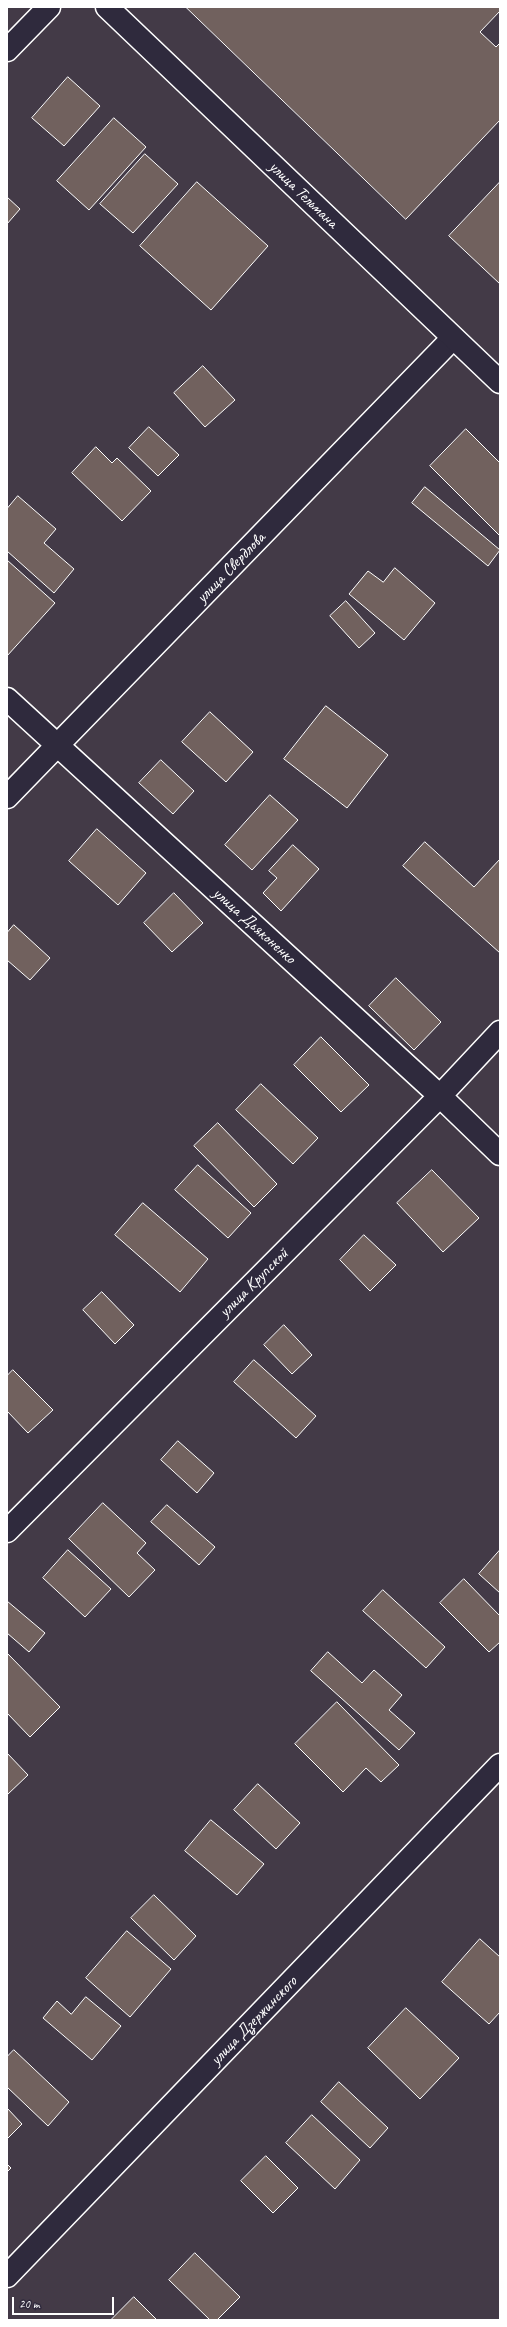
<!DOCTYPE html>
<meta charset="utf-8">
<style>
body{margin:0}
#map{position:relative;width:507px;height:2327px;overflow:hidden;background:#433a47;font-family:Caveat,sans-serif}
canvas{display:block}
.frame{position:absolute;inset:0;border:8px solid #fff;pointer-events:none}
.scale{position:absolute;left:12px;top:2297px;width:102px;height:18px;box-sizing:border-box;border:2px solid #fff;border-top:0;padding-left:5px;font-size:12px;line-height:14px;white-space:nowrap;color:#fff;-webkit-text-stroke:3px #2f2a3d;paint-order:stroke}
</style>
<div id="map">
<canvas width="507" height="2327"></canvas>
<div class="frame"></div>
<div class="scale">20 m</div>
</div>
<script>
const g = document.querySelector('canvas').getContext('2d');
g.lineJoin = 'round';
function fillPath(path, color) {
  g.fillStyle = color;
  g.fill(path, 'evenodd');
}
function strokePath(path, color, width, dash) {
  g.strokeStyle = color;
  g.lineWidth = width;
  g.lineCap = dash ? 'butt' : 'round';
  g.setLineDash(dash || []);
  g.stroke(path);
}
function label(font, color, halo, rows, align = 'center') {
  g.font = font + ' Caveat,sans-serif';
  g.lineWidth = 3;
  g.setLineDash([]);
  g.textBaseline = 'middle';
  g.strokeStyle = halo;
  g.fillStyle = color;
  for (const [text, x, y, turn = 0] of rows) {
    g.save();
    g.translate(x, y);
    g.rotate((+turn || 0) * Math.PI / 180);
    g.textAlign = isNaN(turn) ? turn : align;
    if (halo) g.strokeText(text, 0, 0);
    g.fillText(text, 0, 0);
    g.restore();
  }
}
const building = new Path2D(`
 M186,7H500V11L480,32L496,47L500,43V120L406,219Z
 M68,77L100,106L64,146L32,118Z
 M114,118L146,147L89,210L57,181Z
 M145,154L178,184L133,233L100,204Z
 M197,182L268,246L211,310L140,246Z
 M500,182V284L449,236Z
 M7,197L20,209L7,224Z
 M203,366L235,400L205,427L174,393Z
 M149,427L179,455L158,476L129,448Z
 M466,429L500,463V536L430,466Z
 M96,447L112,463L117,458L151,491L122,521L72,473Z
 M425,487L500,550L488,566L412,503Z
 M18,496L56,529L44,543L74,569L54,593L7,551V509Z
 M7,560L55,603L7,656Z
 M395,568L435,603L404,640L349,594L368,571L383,582Z
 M346,601L375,633L359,648L330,616Z
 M326,706L388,755L347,808L284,759Z
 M210,712L253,752L226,782L182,742Z
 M161,760L194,791L173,814L139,783Z
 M270,795L298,820L252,870L225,845Z
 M97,829L146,873L118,905L69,861Z
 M425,842L474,887L500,859V953L403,866Z
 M293,845L319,869L281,911L263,893L277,878L269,871Z
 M174,893L203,923L172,952L144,923Z
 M14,925L50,958L30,980L7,960V933Z
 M396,978L441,1022L414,1050L369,1006Z
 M321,1037L369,1085L341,1112L294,1065Z
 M261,1084L318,1138L293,1164L236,1110Z
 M218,1123L277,1184L254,1207L194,1146Z
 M198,1165L251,1213L228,1238L175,1190Z
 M432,1170L479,1218L443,1252L397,1203Z
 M143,1203L208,1259L180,1292L115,1235Z
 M364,1235L396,1265L370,1291L340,1260Z
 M102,1292L134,1325L115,1344L83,1310Z
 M284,1325L312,1355L292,1374L264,1345Z
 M254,1360L316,1416L296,1438L234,1382Z
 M13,1370L53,1410L28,1433L7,1411V1376Z
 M178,1441L214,1473L197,1493L161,1460Z
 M103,1503L146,1543L137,1553L155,1570L129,1597L69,1539Z
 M167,1505L215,1547L199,1565L151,1522Z
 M68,1550L111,1589L85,1617L43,1578Z
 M500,1550V1593L479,1574Z
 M464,1579L500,1616V1642L489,1652L440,1603Z
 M383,1590L445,1647L426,1668L363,1611Z
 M7,1601L45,1633L29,1652L7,1633Z
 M328,1652L362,1683L374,1670L402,1695L389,1710L415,1733L399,1750L311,1671Z
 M7,1653L60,1707L30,1737L7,1713Z
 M337,1702L399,1765L381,1782L366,1768L343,1792L295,1744Z
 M7,1753L28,1775L7,1795Z
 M258,1784L300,1823L276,1849L234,1810Z
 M211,1820L264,1864L237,1895L185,1851Z
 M154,1895L196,1936L174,1960L131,1918Z
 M127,1931L171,1969L130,2017L86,1978Z
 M480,1939L500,1957V2012L489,2024L442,1982Z
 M86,1997L121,2026L92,2060L43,2018L57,2001L71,2014Z
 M406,2008L459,2058L420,2099L368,2048Z
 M14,2050L69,2102L48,2126L7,2087V2057Z
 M339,2082L388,2128L370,2148L321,2102Z
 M7,2108L22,2124L7,2139Z
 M312,2115L360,2160L335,2189L286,2143Z
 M266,2156L298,2188L273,2213L241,2181Z
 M7,2164L11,2168L7,2172Z
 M195,2253L240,2297L217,2320H210L169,2280Z
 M134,2297L157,2320H111Z`);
fillPath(building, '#71615e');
strokePath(building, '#fff', 1);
const minor = new Path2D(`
 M7,50L49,7
 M7,699L440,1096L500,1154
 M7,797L453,338
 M7,1531L440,1096L500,1032
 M7,2276L500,1765`);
const tertiary = new Path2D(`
 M107,7L500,382`);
strokePath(minor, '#fff', 25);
strokePath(tertiary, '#fff', 25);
strokePath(minor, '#2f2a3d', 22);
strokePath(tertiary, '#2f2a3d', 22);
label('17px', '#fff', '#2f2a3d', [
 ["улица Тельмана",303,195,44],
 ["улица Свердлова",231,568,-46],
 ["улица Дьяконенко",254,926,42],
 ["улица Крупской",254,1283,-45],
 ["улица Дзержинского",254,2021,-46]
]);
</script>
